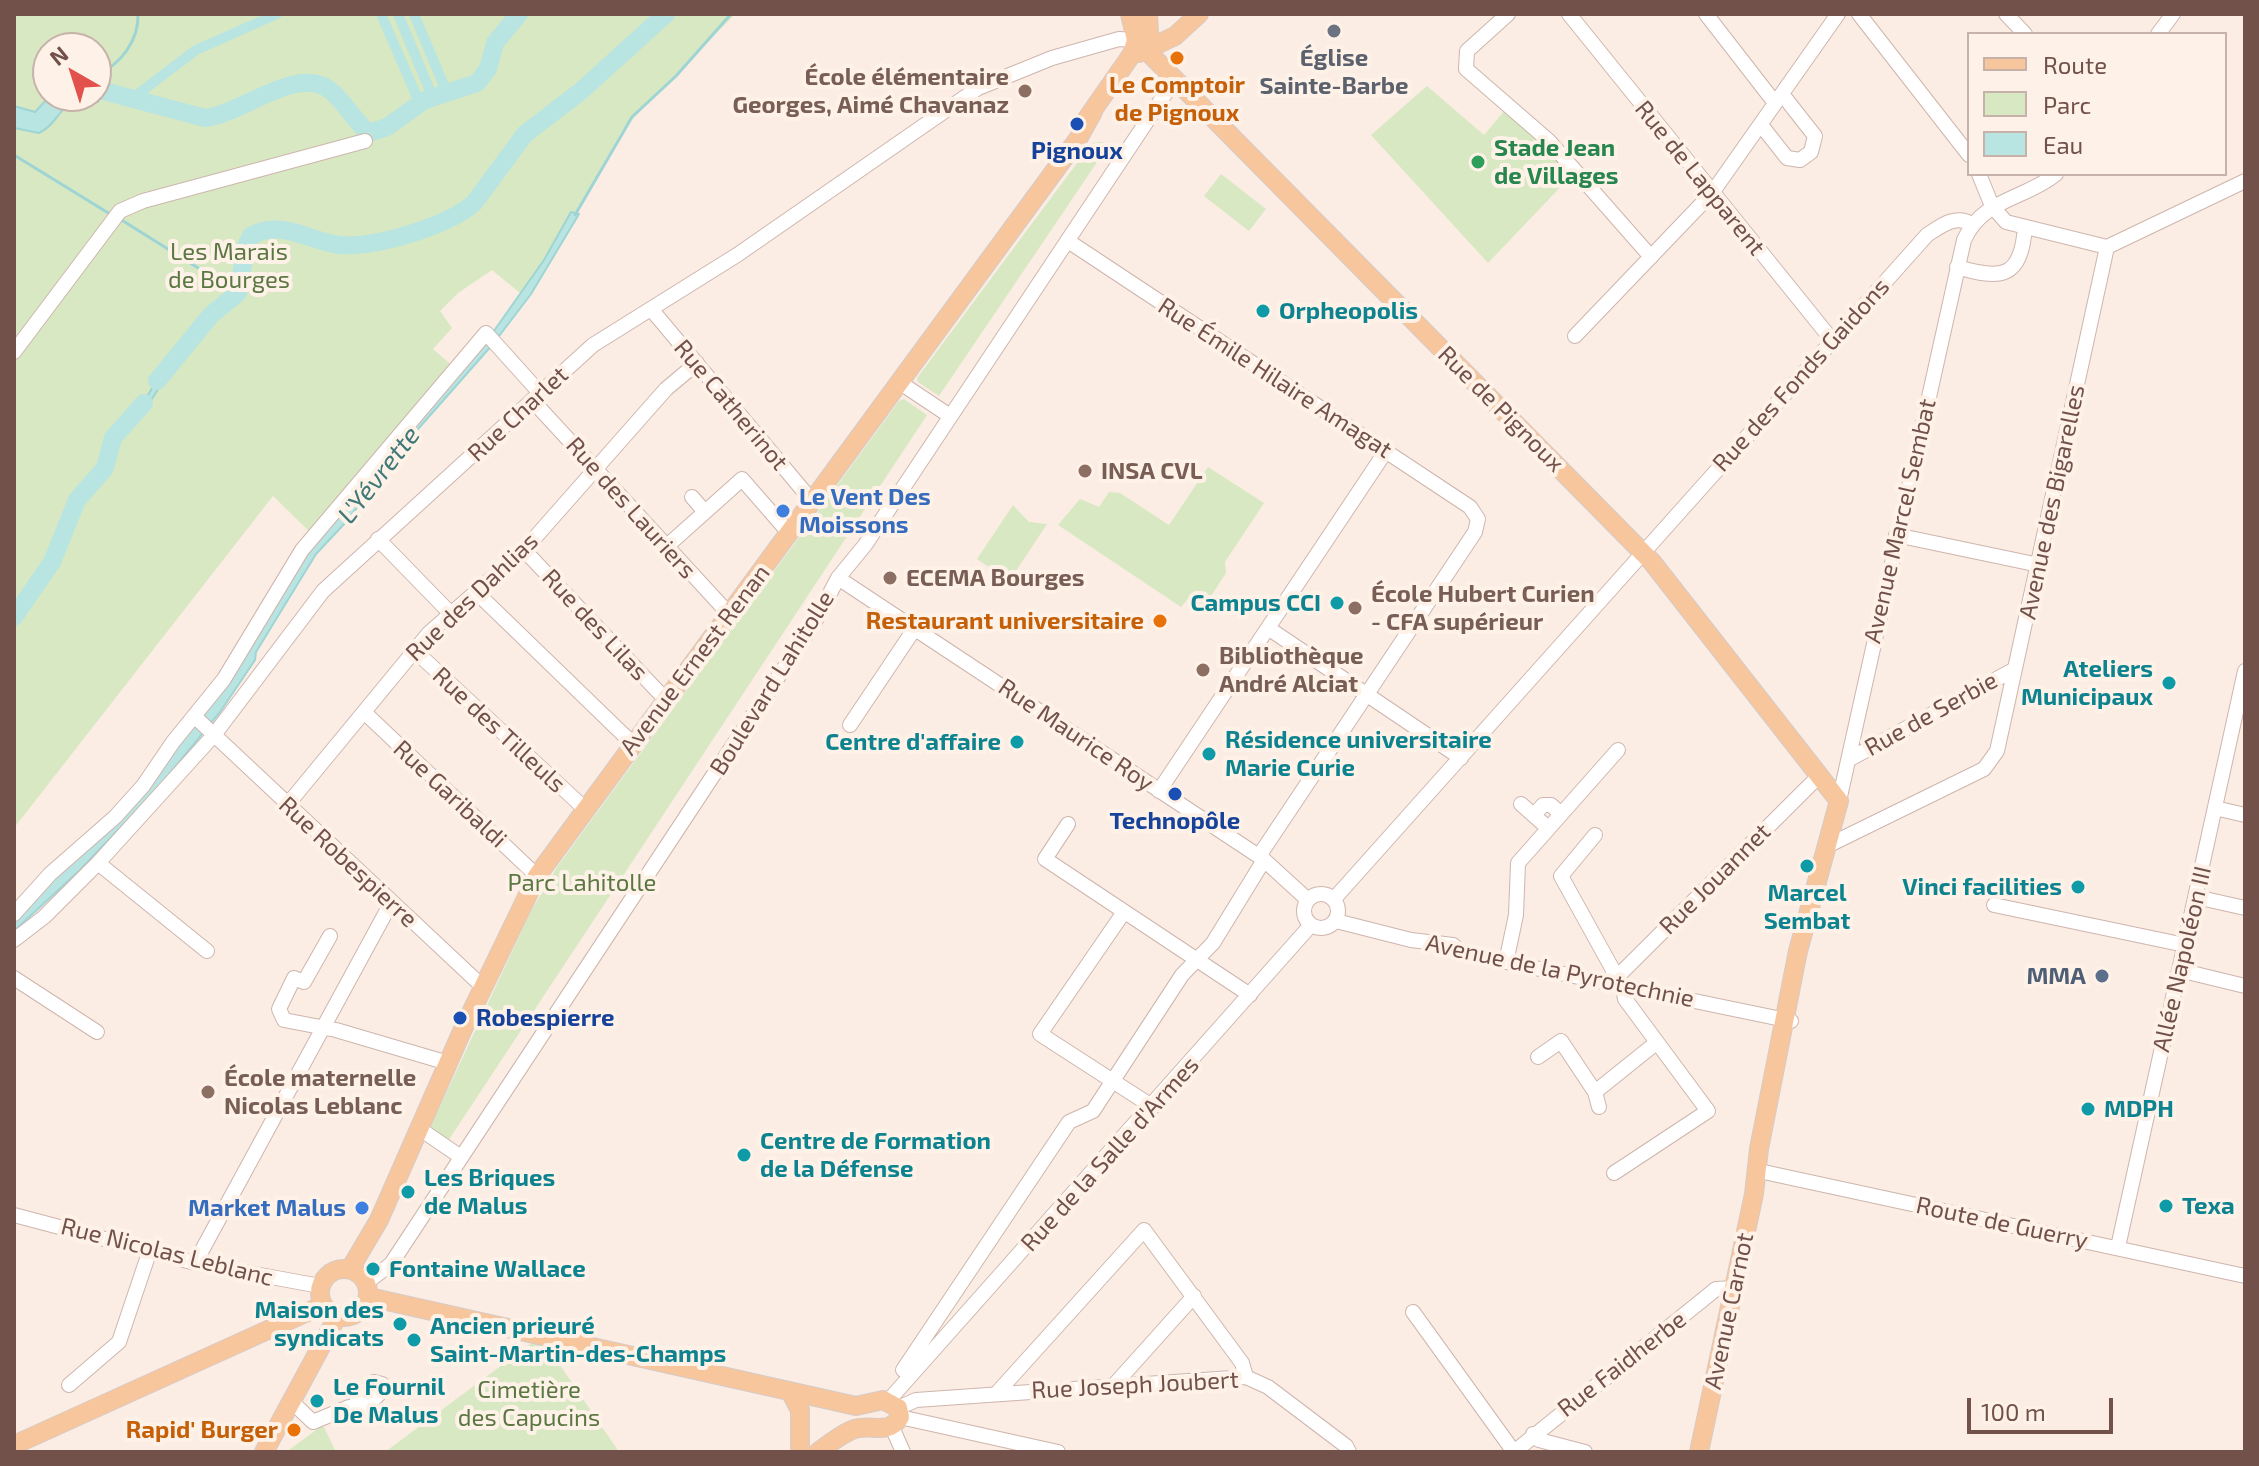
<!DOCTYPE html>
<meta charset="utf-8">
<style>
body{margin:0}
#map{position:relative;width:2259px;height:1466px;overflow:hidden;background:#fbede3;font-family:"Exo 2",sans-serif}
canvas{display:block}
.frame{position:absolute;inset:0;border:16px solid #72514a;pointer-events:none}
.legend{position:absolute;left:1967px;top:32px;width:260px;height:144px;box-sizing:border-box;background:#fef2e8;border:2px solid #c6b2a9;margin:0;padding:10px 14px;list-style:none;font-size:24px;color:#72514a}
.legend li{display:flex;align-items:center;gap:16px;height:40px}
.legend b{width:40px;border:2px solid #c6b2a9}
.north{position:absolute;left:32px;top:32px;width:80px;height:80px;box-sizing:border-box;background:#fef2e8;border:2px solid #c6b2a9;border-radius:50%;rotate:321deg;font-size:22px;font-weight:700;line-height:32px;text-align:center;color:#72514a}
.north::after{content:'';display:block;margin:auto;width:28px;height:36px;background:#e2514b;clip-path:polygon(50% 0,100% 100%,50% 72%,0 100%)}
.scale{position:absolute;left:1967px;top:1398px;width:146px;height:36px;box-sizing:border-box;border:4px solid #72514a;border-top:0;padding-left:10px;font-size:24px;line-height:28px;white-space:nowrap;color:#72514a;-webkit-text-stroke:6px #fef2e8;paint-order:stroke}
</style>
<div id="map">
<canvas width="2259" height="1466"></canvas>
<div class="frame"></div>
<ul class="legend">
<li><b style="height:10px;background:#f8c69d"></b>Route</li>
<li><b style="height:22px;background:#d8e8c2"></b>Parc</li>
<li><b style="height:22px;background:#b8e4e2"></b>Eau</li>
</ul>
<div class="north">N</div>
<div class="scale">100 m</div>
</div>
<script>
const g = document.querySelector('canvas').getContext('2d');
g.lineJoin = 'round';
function fillPath(path, color) {
  g.fillStyle = color;
  g.fill(path, 'evenodd');
}
function strokePath(path, color, width, dash) {
  g.strokeStyle = color;
  g.lineWidth = width;
  g.lineCap = dash ? 'butt' : 'round';
  g.setLineDash(dash || []);
  g.stroke(path);
}
function label(font, color, halo, rows, align = 'center') {
  g.font = font + ' "Exo 2",sans-serif';
  g.lineWidth = 8;
  g.setLineDash([]);
  g.textBaseline = 'middle';
  g.strokeStyle = halo;
  g.fillStyle = color;
  for (const [text, x, y, turn = 0] of rows) {
    g.save();
    g.translate(x, y);
    g.rotate((+turn || 0) * Math.PI / 180);
    g.textAlign = isNaN(turn) ? turn : align;
    if (halo) g.strokeText(text, 0, 0);
    g.fillText(text, 0, 0);
    g.restore();
  }
}
fillPath(new Path2D(`
 M14,14H735L623,129L551,256L520,293L492,270L458,293L440,311L452,328L433,349L462,374C414,430 371,489 318,540L273,496L14,828ZM48,48H96V96H48Z
 M1427,86L1484,135L1505,110L1542,141L1541,147L1548,149L1571,176L1488,263L1371,135Z
 M1101,142L1108,146L939,396L918,382L917,378L1092,143Z
 M1221,174L1266,209L1249,231L1204,196Z
 M904,399L927,415L446,1144L431,1127L434,1119L531,911L557,867L899,401Z
 M1208,467L1264,503L1225,562L1226,573L1202,610L1188,599L1181,607L1058,525L1080,499L1099,507L1109,492L1120,493L1169,525Z
 M1013,505L1029,522L1047,524L1010,580L1003,583L990,582L996,572L977,559Z
 M533,1342L547,1346L619,1452H385Z
 M323,1425L336,1452H286Z`), '#d8e8c2');
const water = new Path2D(`
 M99,63L102,79L98,102C59,92 64,121 39,133L14,128V106L35,112L50,96H96Z
 M571,212L579,214L531,294L493,344L404,445L347,521L316,554L256,652L255,660L220,712L159,787L80,870L14,931V919L56,873L120,816L305,554L491,335L544,260Z
 M236,291L242,295L219,315L162,383L141,416L120,434L113,467L81,503L59,561L21,612L14,629V620L28,593L55,558L74,503L104,471L115,434L137,414L158,378Z`);
fillPath(water, '#b8e4e2');
strokePath(water, '#9ed5d4', 2);
strokePath(new Path2D(`
 M96,75C121,65 139,40 138,14
 M14,155L110,214
 M575,215L632,117L676,76L731,14
 M120,219L238,293`), '#9ed5d4', 3);
strokePath(new Path2D(`
 M381,14L420,104
 M398,14L433,98
 M414,14L447,93
 M130,100L196,50L277,14`), '#b8e4e2', 10);
strokePath(new Path2D(`
 M96,89L205,118C241,114 295,67 327,88C345,100 352,120 369,133L387,127L425,100L477,83L488,69L495,43L519,14
 M157,381L211,315L238,293L246,246L251,236C280,218 311,242 340,245C375,248 448,226 474,203L525,134L581,91L666,14
 M14,617L52,562L77,500L105,468L113,438L144,403`), '#b8e4e2', 18);
const minor = new Path2D(`
 M1508,14L1467,51L1466,69L1549,141L1651,257
 M1569,14L1832,340
 M1706,14L1775,103
 M1859,14L1969,155
 M2006,14L2025,34
 M2158,34L2173,14
 M1761,125L1787,158L1800,160L1811,152L1815,136L1782,94
 M1979,174L1992,206L2006,222L2107,247L2245,181
 M1068,241L1470,507L1478,519L1475,532L1259,856
 M1957,267C2001,280 2021,279 2025,227
 M651,309L812,501
 M1575,336L1712,193L1838,14
 M14,352L120,211L143,201L365,141
 M899,382L950,416
 M532,400L729,614
 M692,497L705,512
 M1896,535L2039,565
 M378,539L451,614
 M667,546L742,479L789,533
 M524,550L665,699
 M838,578L1263,859L1308,900
 M477,593L632,743
 M1268,628L1461,758
 M414,650L584,808
 M364,712L537,876
 M194,716L483,987
 M850,725L915,628
 M1848,760L2015,669
 M1159,791L1386,451
 M1839,801L1964,240C1983,198 2024,200 2056,174
 M288,804L429,633L524,550L666,389L697,363
 M1521,804L1548,828
 M2215,808L2245,815
 M1534,815L1543,805H1551L1561,814
 M1068,824L1045,859L1250,995
 M1595,835L1561,876L1613,970L1612,982
 M1827,846L1984,769L1997,751L2107,247
 M98,863L207,951
 M1304 911a17 17 0 1 1 34 0a17 17 0 1 1-34 0Z
 M2196,897L2245,908
 M1334,899L1927,235C1941,226 1955,214 1972,224
 M1994,905L2185,945
 M1124,912L1040,1034L1153,1107
 M14,914L50,874L115,817L143,786L173,742L224,679L302,550L486,333L540,393
 M1336,921L1411,940L1453,945L1460,951L1506,962L1791,1021
 M330,936L304,982L294,978L279,1009L284,1020L336,1030L448,1063
 M14,940L44,917L98,863L214,735L323,591L593,345L737,255L978,88L1052,58L1119,39L1136,40
 M1506,962L1516,915L1518,863L1618,750
 M2179,970L2245,986
 M14,978L97,1032
 M1612,982L1819,776
 M1538,1057L1561,1041L1595,1092
 M1599,1107L1595,1092L1656,1043
 M420,1129L461,1157
 M1759,1171L2245,1276
 M1614,1173L1708,1111L1625,999L1623,985
 M14,1215L195,1263L320,1286
 M2118,1247L2245,671
 M195,1263L391,903
 M366,1283L391,1264L817,618L838,578L865,545L1175,79
 M1413,1312L1514,1452L1716,1289L1734,1288
 M903,1370L1069,1122L1093,1111L1182,975L1213,943L1264,860
 M1115,1384L1194,1296
 M69,1385L119,1342L150,1250
 M996,1394L1144,1230L1242,1363L1246,1377
 M889,1400L1311,925
 M291,1401L313,1422L349,1407L365,1408L383,1390L382,1384L374,1382L357,1399V1407
 M898,1408L916,1400L1246,1377L1268,1387L1346,1446L1349,1452
 M900,1417L1058,1452
 M892,1427L903,1452
 M1533,1434L1539,1440L1585,1452`);
const major = new Path2D(`
 M1148,14L1150,51
 M1136,40L1652,562L1839,801L1798,951L1759,1149L1754,1194L1699,1452
 M1139,53L1175,36L1199,14
 M1086,120L1132,54L1136,40L1130,14
 M320 1293a24 24 0 1 1 48 0a24 24 0 1 1-48 0Z
 M350,1269L379,1220L463,1029L537,876L1078,139L1093,112
 M369,1297L856,1406L883,1400L898,1408L900,1417C887,1437 871,1422 852,1430C840,1435 829,1444 818,1452
 M790,1391L800,1410V1452
 M14,1445L323,1305
 M264,1452L337,1317`);
strokePath(minor, '#ceb5ad', 16);
strokePath(major, '#d5cbc9', 20);
strokePath(minor, '#fff', 14);
strokePath(major, '#f8c69d', 18);
for (const [x, y, r, color] of [
 [1334,31,8,"#6b7280"],
 [1177,58,8,"#e8710a"],
 [1025,91,8,"#8d6e63"],
 [1077,124,8,"#1a4fb4"],
 [1478,162,8,"#2e9e5b"],
 [1263,311,8,"#0f9aa8"],
 [1085,471,8,"#8d6e63"],
 [783,511,8,"#3f7fe0"],
 [890,578,8,"#8d6e63"],
 [1337,603,8,"#0f9aa8"],
 [1355,608,8,"#8d6e63"],
 [1160,621,8,"#e8710a"],
 [1203,670,8,"#8d6e63"],
 [2169,683,8,"#0f9aa8"],
 [1017,742,8,"#0f9aa8"],
 [1209,754,8,"#0f9aa8"],
 [1175,794,8,"#1a4fb4"],
 [1807,866,8,"#0f9aa8"],
 [2078,887,8,"#0f9aa8"],
 [2102,976,8,"#5c6f8a"],
 [460,1018,8,"#1a4fb4"],
 [208,1092,8,"#8d6e63"],
 [2088,1109,8,"#0f9aa8"],
 [744,1155,8,"#0f9aa8"],
 [408,1192,8,"#0f9aa8"],
 [2166,1206,8,"#0f9aa8"],
 [362,1208,8,"#3f7fe0"],
 [373,1269,8,"#0f9aa8"],
 [400,1324,8,"#0f9aa8"],
 [414,1340,8,"#0f9aa8"],
 [317,1401,8,"#0f9aa8"],
 [294,1430,8,"#e8710a"]
]) {
  const dot = new Path2D();
  dot.arc(x, y, r, 0, 2 * Math.PI);
  g.fillStyle = color;
  g.fill(dot);
  strokePath(dot, '#fef2e8', 3);
}
label('bold 24px', '#5b616d', '#fef2e8', [
 ["Église",1334,58],
 ["Sainte-Barbe",1334,86]
]);
label('bold 24px', '#785e54', '#fef2e8', [
 ["École élémentaire",1009,77,"right"],
 ["Georges, Aimé Chavanaz",1009,105,"right"],
 ["INSA CVL",1101,471],
 ["ECEMA Bourges",906,578],
 ["École Hubert Curien",1371,594],
 ["- CFA supérieur",1371,622],
 ["Bibliothèque",1219,656],
 ["André Alciat",1219,684],
 ["École maternelle",224,1078],
 ["Nicolas Leblanc",224,1106]
], 'left');
label('bold 24px', '#c56008', '#fef2e8', [
 ["Le Comptoir",1177,85,"center"],
 ["de Pignoux",1177,113,"center"],
 ["Restaurant universitaire",1144,621],
 ["Rapid' Burger",278,1430]
], 'right');
label('bold 24px', '#27864d', '#fef2e8', [
 ["Stade Jean",1494,148],
 ["de Villages",1494,176]
], 'left');
label('bold 24px', '#164399', '#fef2e8', [
 ["Pignoux",1077,151],
 ["Technopôle",1175,821],
 ["Robespierre",476,1018,"left"]
]);
label('24px', '#72514a', '#fef2e8', [
 ["Rue de Lapparent",1700,178,51],
 ["Rue des Fonds Gaidons",1801,375,-48],
 ["Rue Émile Hilaire Amagat",1275,378,33],
 ["Rue Catherinot",731,405,50],
 ["Rue de Pignoux",1501,409,45],
 ["Rue Charlet",518,414,-43],
 ["Avenue des Bigarelles",2052,502,-78],
 ["Rue des Lauriers",631,508,48],
 ["Avenue Marcel Sembat",1900,521,-77],
 ["Rue des Dahlias",472,597,-44],
 ["Rue des Lilas",595,625,47],
 ["Avenue Ernest Renan",695,660,-53],
 ["Boulevard Lahitolle",772,683,-58],
 ["Rue de Serbie",1931,714,-29],
 ["Rue des Tilleuls",499,730,43],
 ["Rue Maurice Roy",1076,735,34],
 ["Rue Garibaldi",450,794,43],
 ["Rue Robespierre",348,862,43],
 ["Rue Jouannet",1715,879,-45],
 ["Allée Napoléon III",2182,959,-77],
 ["Avenue de la Pyrotechnie",1560,971,12],
 ["Rue de la Salle d'Armes",1110,1154,-48],
 ["Route de Guerry",2002,1223,12],
 ["Rue Nicolas Leblanc",167,1252,14],
 ["Avenue Carnot",1729,1311,-78],
 ["Rue Faidherbe",1622,1364,-38],
 ["Rue Joseph Joubert",1135,1385,-3]
]);
label('24px', '#5c7842', '#fef2e8', [
 ["Les Marais",229,252],
 ["de Bourges",229,280],
 ["Parc Lahitolle",582,883],
 ["Cimetière",529,1390],
 ["des Capucins",529,1418]
]);
label('bold 24px', '#0d838f', '#fef2e8', [
 ["Orpheopolis",1279,311],
 ["Campus CCI",1321,603,"right"],
 ["Ateliers",2153,669,"right"],
 ["Municipaux",2153,697,"right"],
 ["Résidence universitaire",1225,740],
 ["Marie Curie",1225,768],
 ["Centre d'affaire",1001,742,"right"],
 ["Vinci facilities",2062,887,"right"],
 ["Marcel",1807,893,"center"],
 ["Sembat",1807,921,"center"],
 ["MDPH",2104,1109],
 ["Centre de Formation",760,1141],
 ["de la Défense",760,1169],
 ["Les Briques",424,1178],
 ["de Malus",424,1206],
 ["Texa",2182,1206],
 ["Fontaine Wallace",389,1269],
 ["Maison des",384,1310,"right"],
 ["syndicats",384,1338,"right"],
 ["Ancien prieuré",430,1326],
 ["Saint-Martin-des-Champs",430,1354],
 ["Le Fournil",333,1387],
 ["De Malus",333,1415]
], 'left');
label('bold 24px', '#366cbe', '#fef2e8', [
 ["Le Vent Des",799,497],
 ["Moissons",799,525],
 ["Market Malus",346,1208,"right"]
], 'left');
label('bold 24px', '#4e5e75', '#fef2e8', [
 ["MMA",2086,976]
], 'right');
label('italic 26px', '#3e7877', '#fef2e8', [
 ["L'Yévrette",379,475,-52]
]);
</script>
